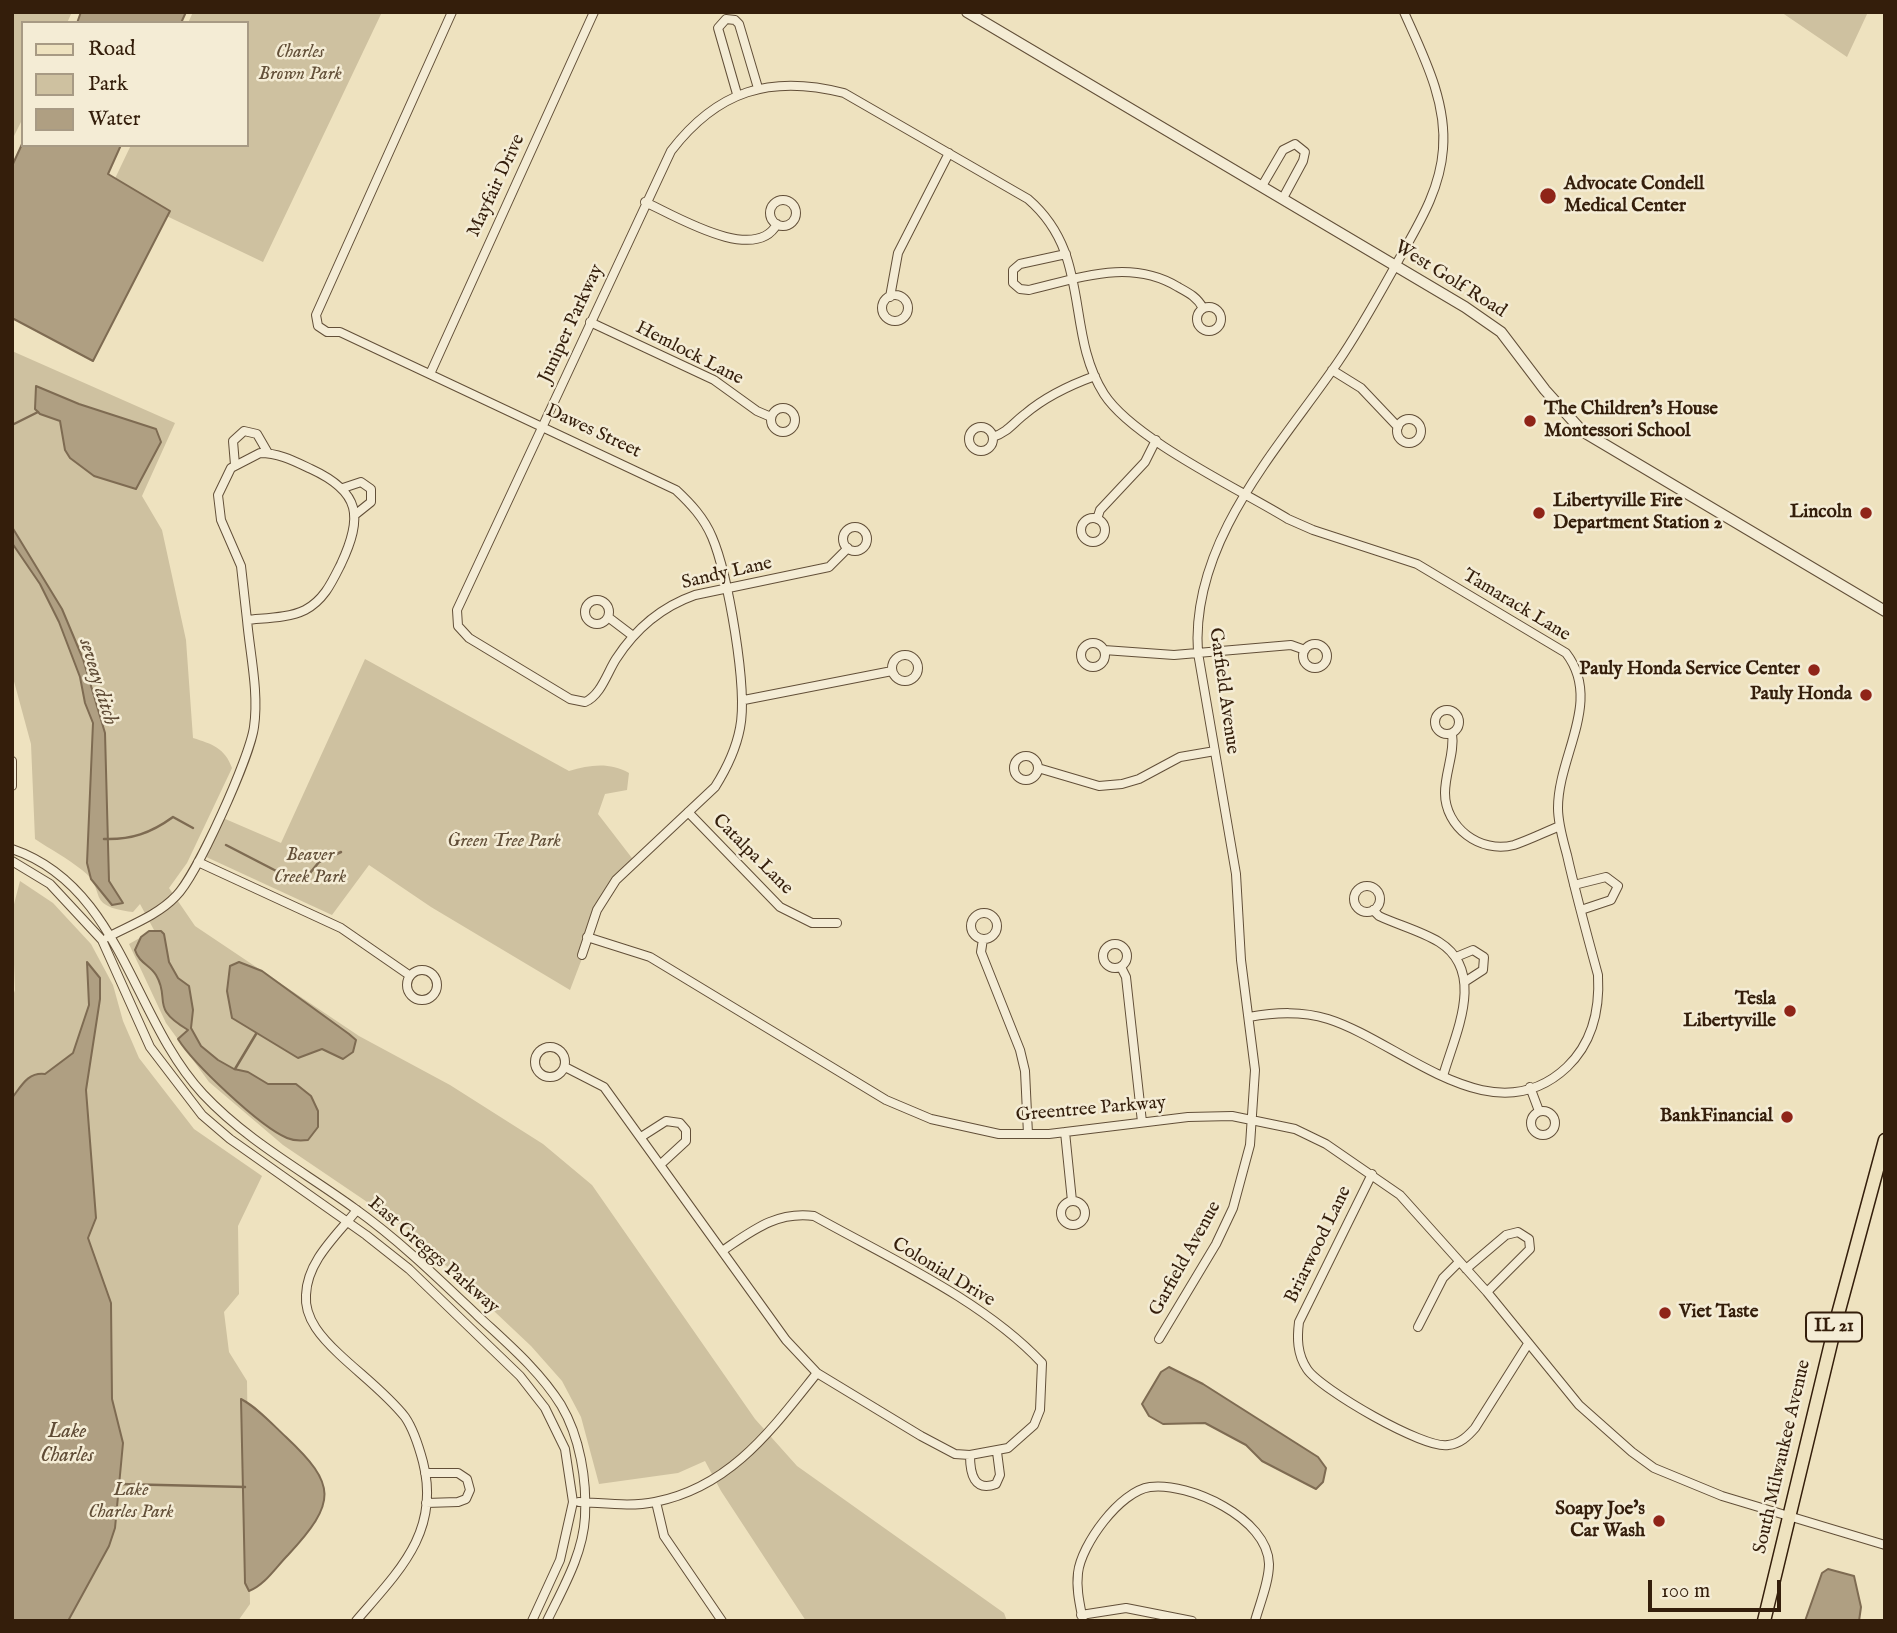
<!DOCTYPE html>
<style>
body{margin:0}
#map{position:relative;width:1897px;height:1633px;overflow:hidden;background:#eee2bf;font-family:"IM FELL English",serif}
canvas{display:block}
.frame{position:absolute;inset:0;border:14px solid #341e0b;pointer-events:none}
.legend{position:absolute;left:21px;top:21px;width:228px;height:126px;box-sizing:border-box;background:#f4ecd5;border:2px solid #a79a84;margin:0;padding:9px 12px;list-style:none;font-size:21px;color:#341e0b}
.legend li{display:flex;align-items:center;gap:14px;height:35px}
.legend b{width:35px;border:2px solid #a79a84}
.scale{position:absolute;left:1648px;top:1580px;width:133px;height:32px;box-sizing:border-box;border:4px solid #341e0b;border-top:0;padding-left:9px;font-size:21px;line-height:24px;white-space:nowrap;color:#341e0b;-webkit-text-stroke:5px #f4ecd5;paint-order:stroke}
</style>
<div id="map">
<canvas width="1897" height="1633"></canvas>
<div class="frame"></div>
<ul class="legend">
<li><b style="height:9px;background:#eee2bf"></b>Road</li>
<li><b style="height:19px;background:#cec1a0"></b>Park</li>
<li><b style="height:19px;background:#af9f82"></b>Water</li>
</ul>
<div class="scale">100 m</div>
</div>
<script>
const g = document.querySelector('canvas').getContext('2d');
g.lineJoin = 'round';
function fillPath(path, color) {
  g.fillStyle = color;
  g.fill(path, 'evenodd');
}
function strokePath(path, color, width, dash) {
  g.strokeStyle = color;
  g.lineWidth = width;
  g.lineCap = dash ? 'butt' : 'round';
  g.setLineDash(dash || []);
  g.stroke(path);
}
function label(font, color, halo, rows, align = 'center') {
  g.font = font + ' "IM FELL English",serif';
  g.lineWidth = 5;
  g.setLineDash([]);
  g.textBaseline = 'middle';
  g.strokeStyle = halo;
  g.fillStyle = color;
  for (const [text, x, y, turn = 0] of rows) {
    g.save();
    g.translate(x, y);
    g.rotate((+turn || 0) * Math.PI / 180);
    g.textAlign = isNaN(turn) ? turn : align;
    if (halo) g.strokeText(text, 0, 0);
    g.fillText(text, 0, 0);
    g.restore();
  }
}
fillPath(new Path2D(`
 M12,12H72L67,23H23V118L12,140Z
 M193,12H382L263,262L110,189L131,145H247V23H188Z
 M1781,12H1868L1847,57Z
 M12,351L175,423L142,496L162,530L186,640L193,738C212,744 225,748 232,768L187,863L169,888L195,926L359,1036L450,1085L543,1144L592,1185L755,1419L797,1466L1004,1613L1007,1621H806L721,1491L705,1461L678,1473L599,1484L581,1417L562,1381L531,1346L407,1229L283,1145L209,1082L166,1023L129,944L154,930L140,904L133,912C83,906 109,891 82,870C67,858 50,849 35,839L31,744L12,674Z
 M365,659L569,771C590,765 609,762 629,773L627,790L605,794L598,814L635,862L607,893L570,990L431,907L369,865L332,915L202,855L223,818L281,843Z
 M20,881L53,903L91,944L113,985L123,1021L139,1058L194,1129L262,1176L238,1226L239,1294L224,1312L229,1352L247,1381L250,1604L238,1621H12V999L15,990L12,912Z`), '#cec1a0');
const water = new Path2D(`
 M81,12H186L181,23H77Z
 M23,142V145H121L108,174L170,211L93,361L12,318V166Z
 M36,386L79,404L156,429L161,442L136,489L94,476L70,458L65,450L60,421L40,414L35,409Z
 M12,527L62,609L83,659L105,733L109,881L123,903L112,905L91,879L87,863L93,723L85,703L80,677L59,622L40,584L12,543Z
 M149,931H161L164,934L169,962L178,978L189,986L193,1010L191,1028L201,1046L218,1060L234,1069L248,1072L268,1084H296L311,1096L318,1111V1127L308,1140C300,1141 294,1141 287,1138C259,1126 193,1063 178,1039L188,1030C149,1007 171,1000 156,975C150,965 139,963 135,950L141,937Z
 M87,962L100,978V999L86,1090L96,1218L88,1238L111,1303L112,1399L123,1443L115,1528L109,1546L68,1621H12V1098C22,1085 28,1072 45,1074L73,1053L89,1005Z
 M239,962L262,971L349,1034L356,1040L353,1052L343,1059L322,1049L298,1058L232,1018L227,991L230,966Z
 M1169,1367L1203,1384L1318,1457L1326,1468L1323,1482L1316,1489L1262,1461L1246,1445L1205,1423L1163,1424L1149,1416L1142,1404L1161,1372Z
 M241,1399C258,1408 272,1424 286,1437C337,1485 337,1502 288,1555C276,1567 265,1585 249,1591L245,1583Z
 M1828,1569L1854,1576L1861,1607L1859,1621H1805L1822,1573Z`);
fillPath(water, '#af9f82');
strokePath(water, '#7e6b52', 2);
strokePath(new Path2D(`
 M12,425L38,412
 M104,839C131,840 151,833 173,817L193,828
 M226,845L286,876L310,873L319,862L341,852
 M235,1069L256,1034
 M119,1484L245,1487`), '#7e6b52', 2.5);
const minor = new Path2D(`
 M452,12L316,315L318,326L327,332H340L676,490C691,504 704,518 712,537C728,574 748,689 740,728C736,749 727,768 715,787L616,880L597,910L582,955
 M737,94L718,28L726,19L735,20L739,24L758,88
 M1262,186L1283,150L1295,144L1305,152L1303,161L1283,198
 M770 213a13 13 0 1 1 26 0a13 13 0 1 1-26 0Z
 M645,202C674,215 755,265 777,224
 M1066,254L1020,264L1013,270V283L1020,289L1029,290C1080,278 1130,258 1178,287C1189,293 1197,297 1203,308
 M882 308a13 13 0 1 1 26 0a13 13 0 1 1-26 0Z
 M890,297L898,253L949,153
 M1197 319a12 12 0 1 1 24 0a12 12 0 1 1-24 0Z
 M590,322L714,380L757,411L771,417
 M1332,370L1361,388L1398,427
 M430,374L594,12
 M771 420a12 12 0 1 1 24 0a12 12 0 1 1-24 0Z
 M1397 431a12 12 0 1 1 24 0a12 12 0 1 1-24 0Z
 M969 439a12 12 0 1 1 24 0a12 12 0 1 1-24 0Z
 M993,437C1008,432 1013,423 1025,414C1045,397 1070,385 1095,376
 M260,453C279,453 294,461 311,469C361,492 363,517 341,564C332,582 324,600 305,610C289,618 265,618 247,620L241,566L221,520L218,495L231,468Z
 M235,465L233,441L244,431L257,434L268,453
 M343,488L361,482L371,489V502L356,514
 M1081 530a12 12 0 1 1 24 0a12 12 0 1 1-24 0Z
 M1097,519L1100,510L1145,462L1156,440
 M843 539a12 12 0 1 1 24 0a12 12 0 1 1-24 0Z
 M848,548L829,567L695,595C661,607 636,628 616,659C607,673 601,695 585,702L570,699L469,638L458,626L457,610L671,151C717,91 770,74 844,93L1028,199C1093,255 1064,331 1104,394C1133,439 1239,489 1288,519L1313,530L1417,564L1566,653C1603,701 1558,755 1558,808C1558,824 1563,840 1567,855C1576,895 1587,935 1598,975C1600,1010 1593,1042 1567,1067C1492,1138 1401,1042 1328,1019C1302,1011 1277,1012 1249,1017
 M585 612a12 12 0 1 1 24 0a12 12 0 1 1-24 0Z
 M608,617L633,636
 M1081 655a12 12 0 1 1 24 0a12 12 0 1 1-24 0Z
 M1303 656a12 12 0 1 1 24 0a12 12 0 1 1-24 0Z
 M1104,650L1174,655L1291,645L1305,650
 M892 668a13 13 0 1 1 26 0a13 13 0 1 1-26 0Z
 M744,700L892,671
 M1435 722a12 12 0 1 1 24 0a12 12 0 1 1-24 0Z
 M1452,733C1455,753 1445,772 1445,793C1445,827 1480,854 1514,845C1529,840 1545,832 1560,826
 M1014 768a12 12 0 1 1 24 0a12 12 0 1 1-24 0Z
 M12,761V786
 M1038,768L1099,786L1122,784L1139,779L1180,757L1215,751
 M688,812L780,907L812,923H837
 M12,849C121,886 132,1018 203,1094C247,1141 303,1171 354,1208C399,1240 438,1278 478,1316C508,1344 539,1370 561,1405C580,1437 587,1480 585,1517C583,1554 563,1588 547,1621
 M12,861L50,884L102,940L150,1047L202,1115L230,1139L366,1235L409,1269L520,1376L545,1408L565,1449L573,1502L560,1560L532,1621
 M198,862L341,928L409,975
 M1574,885L1606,877L1618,886L1611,900L1581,910
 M1354 899a13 13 0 1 1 26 0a13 13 0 1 1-26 0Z
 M1373,910L1379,916C1398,925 1421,931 1439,942C1487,972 1455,1034 1443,1076
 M971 926a13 13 0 1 1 26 0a13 13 0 1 1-26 0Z
 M108,937C131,925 158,915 176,896C197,875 250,757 254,727C259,692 250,654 247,620
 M587,937L650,957L886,1100L931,1119L999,1134H1049L1188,1117L1232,1116L1295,1129L1326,1144L1400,1195L1487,1292L1579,1405L1632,1452L1654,1468L1722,1496L1885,1545
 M983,939L981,952L1020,1050L1025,1071L1028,1134
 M1103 956a12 12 0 1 1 24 0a12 12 0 1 1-24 0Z
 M1456,957L1473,950L1484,957L1483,970L1466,981
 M1121,967L1126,977L1142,1122
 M407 985a15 15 0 1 1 30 0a15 15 0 1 1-30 0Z
 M535 1062a15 15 0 1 1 30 0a15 15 0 1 1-30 0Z
 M565,1067L604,1087L786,1340L817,1373L921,1436L955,1454L970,1455L1008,1448L1034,1425L1040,1410L1042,1363C983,1300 889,1258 814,1216C776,1211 752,1231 722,1251
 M1530,1087L1539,1111
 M1531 1123a12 12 0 1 1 24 0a12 12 0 1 1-24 0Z
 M1065,1132L1072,1201
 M641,1137L666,1121L680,1123L686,1130V1141L661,1164
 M1372,1174L1299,1322C1297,1338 1297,1354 1307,1369C1320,1389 1425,1450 1448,1445C1460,1444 1468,1436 1475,1428L1528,1344
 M1061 1213a12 12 0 1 1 24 0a12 12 0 1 1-24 0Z
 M1466,1269L1506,1235L1518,1232L1529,1239L1530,1249L1487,1292
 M1418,1327L1443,1278L1459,1262
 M1159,1339L1216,1244L1233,1208L1250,1145L1255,1070L1241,960L1236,874L1198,653C1190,541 1279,448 1338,362C1360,330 1379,295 1398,261C1418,225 1440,191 1443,149C1447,101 1423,55 1404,12
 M970,1455C970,1474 974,1492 996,1484L1000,1475L997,1452
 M425,1473H458L467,1479L470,1490L466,1499L458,1502L426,1503
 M579,1502C604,1503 631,1507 655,1502C731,1487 772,1429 817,1373
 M656,1502L664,1536L722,1621
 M1081,1615L1126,1608L1192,1621
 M356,1621C398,1572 441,1532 423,1462C419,1447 414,1430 405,1417C387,1394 360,1374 339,1354C323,1339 304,1319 306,1295C307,1261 337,1235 357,1210
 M1083,1621C1080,1605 1076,1589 1078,1573C1081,1545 1120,1491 1150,1487C1189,1482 1268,1518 1269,1564C1269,1582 1260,1603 1255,1621`);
const tertiary = new Path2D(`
 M967,12L1465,307L1501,332L1545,390L1582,431L1885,611`);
const primary = new Path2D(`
 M1764,1621L1838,1314L1885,1140`);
strokePath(minor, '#624f38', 10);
strokePath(tertiary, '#624f38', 12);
strokePath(primary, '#341e0b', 15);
strokePath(minor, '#f4ecd5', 8);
strokePath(tertiary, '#f4ecd5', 10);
strokePath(primary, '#eee2bf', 12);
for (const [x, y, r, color] of [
 [1548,196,9,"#8f2418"],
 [1530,421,7,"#8f2418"],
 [1539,513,7,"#8f2418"],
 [1866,513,7,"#8f2418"],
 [1814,670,7,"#8f2418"],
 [1866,695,7,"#8f2418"],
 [1790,1011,7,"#8f2418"],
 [1787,1117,7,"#8f2418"],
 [1665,1313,7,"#8f2418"],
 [1659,1521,7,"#8f2418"]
]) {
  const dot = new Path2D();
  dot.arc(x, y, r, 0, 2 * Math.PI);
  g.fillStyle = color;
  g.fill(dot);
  strokePath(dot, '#f4ecd5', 2.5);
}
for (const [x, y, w] of [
 [1834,1327,56]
]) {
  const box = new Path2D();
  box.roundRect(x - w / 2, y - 14.5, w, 29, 5);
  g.fillStyle = '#f4ecd5';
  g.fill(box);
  strokePath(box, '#341e0b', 2);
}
label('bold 18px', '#341e0b', null, [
 ["IL 21",1834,1327]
]);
label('italic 19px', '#624f38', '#f4ecd5', [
 ["Charles",300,53],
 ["Brown Park",300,75],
 ["Green Tree Park",504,842],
 ["Beaver",310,856],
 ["Creek Park",310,878],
 ["Lake",131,1491],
 ["Charles Park",131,1513]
]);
label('bold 19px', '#341e0b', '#f4ecd5', [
 ["Advocate Condell",1564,185,"left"],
 ["Medical Center",1564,207,"left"],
 ["The Children's House",1544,410,"left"],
 ["Montessori School",1544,432,"left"],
 ["Libertyville Fire",1553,502,"left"],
 ["Department Station 2",1553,524,"left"],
 ["Lincoln",1852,513],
 ["Pauly Honda Service Center",1800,670],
 ["Pauly Honda",1852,695],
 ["Tesla",1776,1000],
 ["Libertyville",1776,1022],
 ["BankFinancial",1773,1117],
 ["Viet Taste",1679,1313,"left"],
 ["Soapy Joe's",1645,1510],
 ["Car Wash",1645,1532]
], 'right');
label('19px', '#341e0b', '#f4ecd5', [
 ["Mayfair Drive",497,186,-65],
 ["West Golf Road",1450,280,32],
 ["Juniper Parkway",572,324,-65],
 ["Hemlock Lane",689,354,27],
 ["Dawes Street",593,432,25],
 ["Sandy Lane",727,574,-13],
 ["Tamarack Lane",1516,606,31],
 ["Garfield Avenue",1223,691,82],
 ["Catalpa Lane",752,855,45],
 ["Greentree Parkway",1091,1110,-5],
 ["Briarwood Lane",1319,1245,-64],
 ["East Greggs Parkway",433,1256,41],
 ["Garfield Avenue",1186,1259,-61],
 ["Colonial Drive",943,1273,31],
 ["South Milwaukee Avenue",1783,1457,-77]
]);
label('italic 21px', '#5f4b35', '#f4ecd5', [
 ["seveay ditch",97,682,73],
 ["Lake",67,1433],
 ["Charles",67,1457]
]);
</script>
